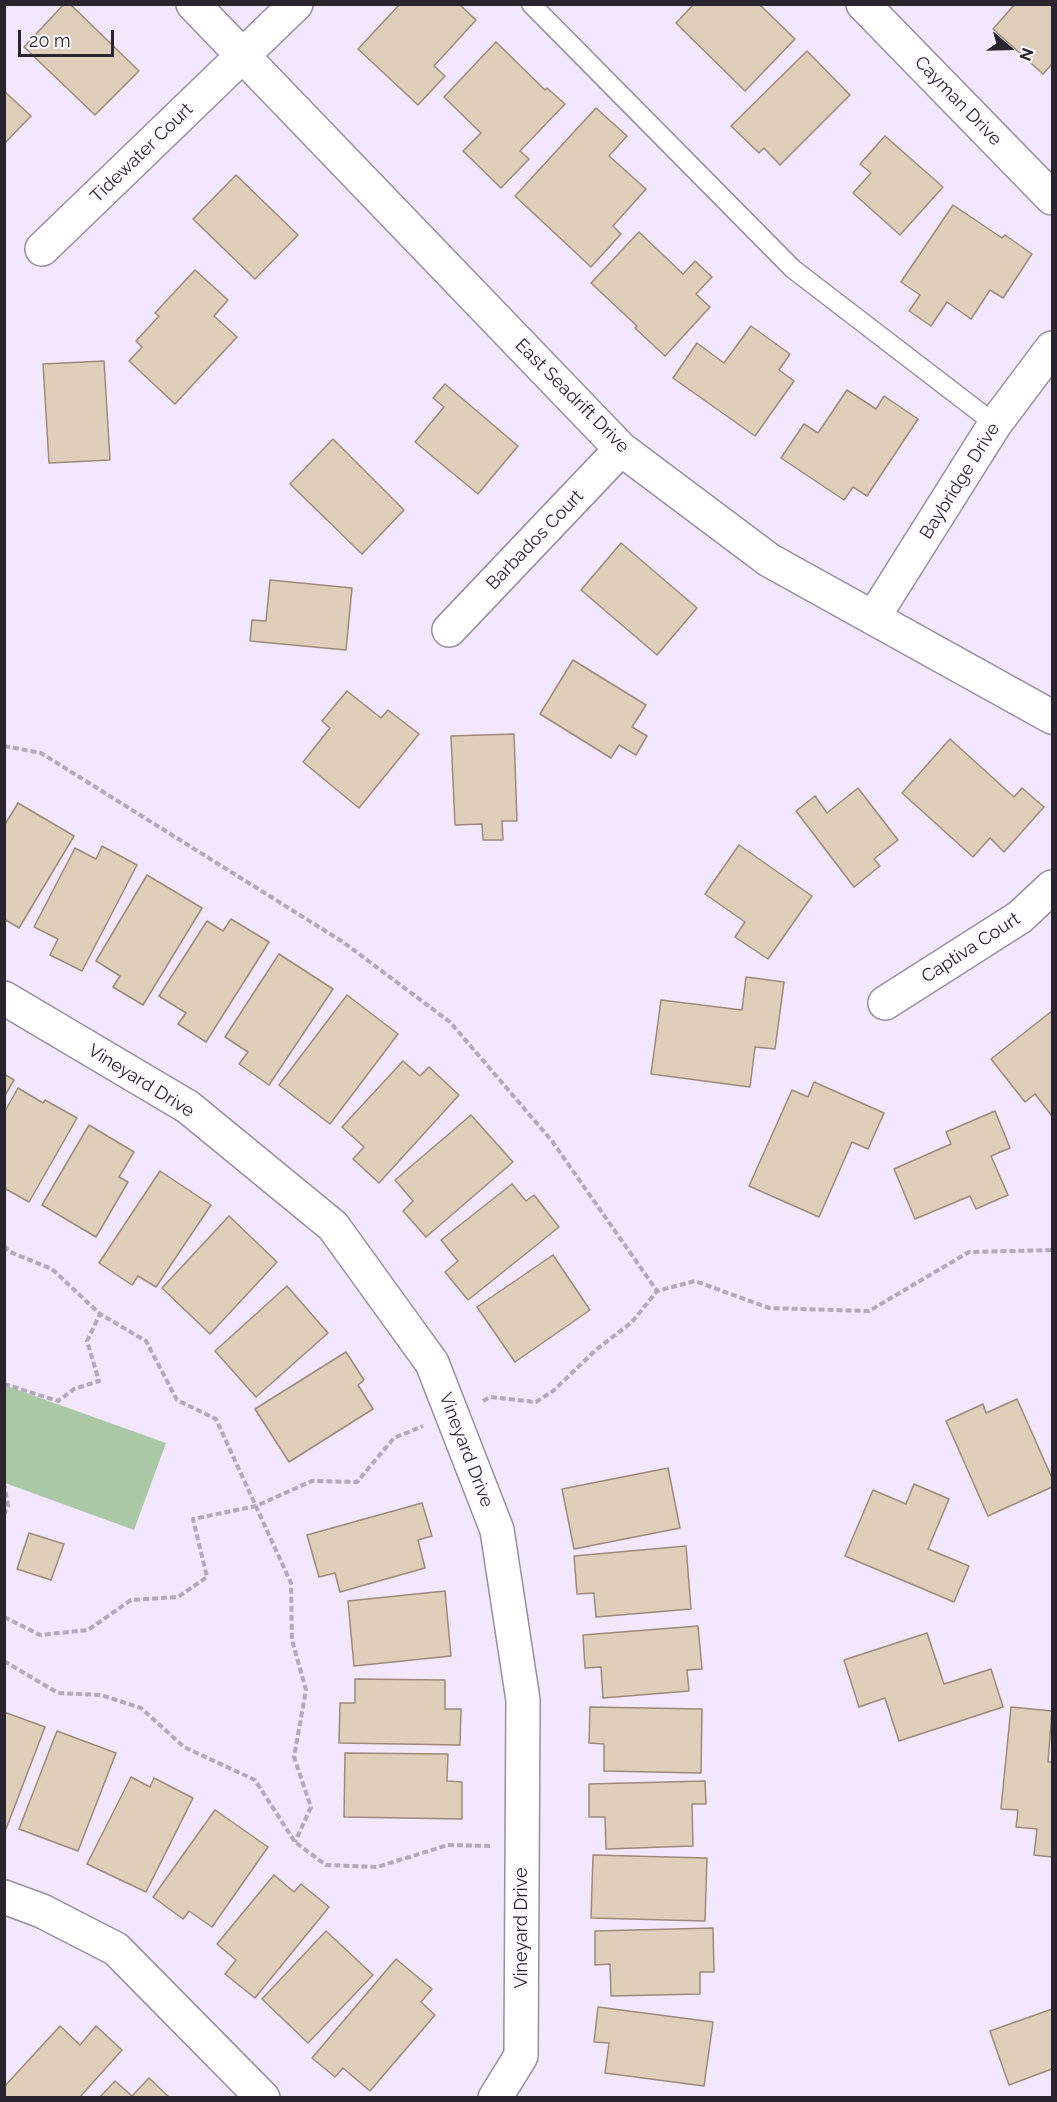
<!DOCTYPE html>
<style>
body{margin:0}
#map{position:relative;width:1057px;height:2102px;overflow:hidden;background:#f3e7fe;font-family:Raleway,sans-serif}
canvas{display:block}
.frame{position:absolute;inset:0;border:6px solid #29242d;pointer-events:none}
.north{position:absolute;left:979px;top:18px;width:60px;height:60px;-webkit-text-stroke:4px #fbf9fd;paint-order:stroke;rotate:110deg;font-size:16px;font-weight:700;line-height:24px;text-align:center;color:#29242d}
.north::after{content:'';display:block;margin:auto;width:21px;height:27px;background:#29242d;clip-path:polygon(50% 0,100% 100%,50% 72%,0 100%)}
.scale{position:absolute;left:18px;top:30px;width:96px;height:27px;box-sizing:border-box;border:3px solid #29242d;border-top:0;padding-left:8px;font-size:18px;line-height:21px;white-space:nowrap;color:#29242d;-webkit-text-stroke:4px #fbf9fd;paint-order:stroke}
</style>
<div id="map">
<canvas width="1057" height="2102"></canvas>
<div class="frame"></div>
<div class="north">N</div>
<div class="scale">20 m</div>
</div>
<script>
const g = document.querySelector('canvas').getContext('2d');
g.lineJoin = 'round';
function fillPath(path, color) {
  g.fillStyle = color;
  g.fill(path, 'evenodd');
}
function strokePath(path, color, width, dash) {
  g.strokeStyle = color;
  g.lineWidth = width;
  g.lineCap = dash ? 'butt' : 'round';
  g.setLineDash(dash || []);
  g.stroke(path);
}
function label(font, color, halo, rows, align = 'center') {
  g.font = font + ' Raleway,sans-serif';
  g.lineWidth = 4.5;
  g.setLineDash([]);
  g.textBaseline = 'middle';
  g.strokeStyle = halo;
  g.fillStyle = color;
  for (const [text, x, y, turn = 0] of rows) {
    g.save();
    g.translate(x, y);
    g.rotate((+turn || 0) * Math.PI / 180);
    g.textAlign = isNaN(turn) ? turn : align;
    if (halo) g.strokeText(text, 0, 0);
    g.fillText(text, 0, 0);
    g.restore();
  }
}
fillPath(new Path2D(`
 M4,1385L166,1443L134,1530L5,1483Z`), '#abc8a6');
const building = new Path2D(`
 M64,4H70L139,71L95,115L24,47Z
 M400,4H459L476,20L434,66L445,76L418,105L358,49Z
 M694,4H759L795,39L745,91L676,23Z
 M1015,4H1052V64L1043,74L993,29Z
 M496,42L545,90L547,88L565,104L520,151L529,159L501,188L463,151L481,133L444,97Z
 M807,51L850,95L780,165L764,148L759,153L731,126Z
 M4,91L31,116L4,144Z
 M596,108L627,136L609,156L646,189L613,226L621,234L591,267L515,196Z
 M885,136L943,187L900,235L853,193L871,173L860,164Z
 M236,175L298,235L255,279L193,219Z
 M953,205L1002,238L1005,235L1032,254L1003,298L990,290L971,319L947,302L931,326L909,311L920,295L901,282Z
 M639,232L683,274L695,261L712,277L696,294L710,307L665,356L635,328L637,326L591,283Z
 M195,270L228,300L214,316L237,337L175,404L129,361L142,347L136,341L159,316L155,313Z
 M751,326L790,354L779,370L794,381L755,436L673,378L697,343L724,363Z
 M104,361L110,460L49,463L43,364Z
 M445,384L518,446L478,494L415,442L444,407L433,398Z
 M847,390L876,409L884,396L918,419L867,496L853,487L844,500L781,458L804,424L818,433Z
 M333,439L404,510L362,554L290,484Z
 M621,543L697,608L657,655L581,590Z
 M270,580L352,588L346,650L250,641L252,620L266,621Z
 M573,660L646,705L632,727L647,736L636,755L619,745L611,758L540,714Z
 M347,691L381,718L388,710L419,734L359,808L303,762L330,728L322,721Z
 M514,734L517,821H502L503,840H483L482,824L455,825L451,736Z
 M950,739L1014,797L1022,788L1044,807L1004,852L990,838L973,857L902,793Z
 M858,788L898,840L874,859L880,866L854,887L796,811L815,796L827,813Z
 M18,803L74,836L19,928L4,919V826Z
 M739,845L812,896L768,959L735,937L745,922L705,894Z
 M102,846L137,865L82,971L50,955L58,939L34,927L75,848L96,859Z
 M147,875L202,908L143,1005L113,987L120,976L96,961Z
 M231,919L269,942L206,1042L178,1024L186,1013L159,996L207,921L223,931Z
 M279,954L333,989L269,1085L239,1064L248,1052L225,1037Z
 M746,977L784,982L775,1049L755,1047L750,1087L651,1074L661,1000L742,1010Z
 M347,995L398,1034L330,1124L279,1085Z
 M1052,1011V1116L1035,1094L1025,1102L991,1059Z
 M403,1061L420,1076L429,1067L459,1095L379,1183L353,1159L364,1147L342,1127Z
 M4,1074L14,1080L4,1097Z
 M814,1082L884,1113L868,1149L852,1142L819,1217L749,1186L792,1090L808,1097Z
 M18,1088L43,1103L45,1100L77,1118L29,1202L4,1188V1113Z
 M995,1111L1010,1148L991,1156L1008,1195L976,1209L970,1196L915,1219L894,1169L951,1144L946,1132Z
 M471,1115L513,1162L426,1237L403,1211L413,1201L395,1180Z
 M89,1125L134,1152L119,1177L128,1182L96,1237L42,1205Z
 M160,1171L211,1205L156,1287L138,1276L132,1285L99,1263Z
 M512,1184L526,1201L534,1195L559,1227L468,1300L445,1272L458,1261L441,1240Z
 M229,1216L277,1262L210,1334L162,1288Z
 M553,1255L590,1310L515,1362L477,1307Z
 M287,1286L328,1333L256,1397L215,1351Z
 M346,1352L364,1380L358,1385L373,1409L289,1462L255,1409Z
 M1017,1399L1052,1478V1487L988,1516L946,1421L983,1404L986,1413Z
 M668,1468L680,1528L574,1549L562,1489Z
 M914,1484L949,1499L928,1549L969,1566L954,1602L845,1556L873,1490L906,1504Z
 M422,1503L432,1536L418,1540L425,1568L340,1592L335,1573L319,1577L307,1535Z
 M29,1533L64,1544L51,1580L17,1569Z
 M686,1546L691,1609L596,1617L594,1593L577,1594L574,1556Z
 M445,1591L451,1656L354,1666L348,1601Z
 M698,1626L702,1669L687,1670L689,1691L603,1698L601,1667L585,1668L583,1635Z
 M927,1633L944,1684L991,1669L1003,1707L899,1741L885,1698L859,1707L844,1660Z
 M355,1679L445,1680V1709H461L460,1745L339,1743L340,1703H355Z
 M590,1707L702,1709L701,1773L604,1771V1744L589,1743Z
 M1011,1707L1052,1711L1048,1762H1052V1857L1034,1855L1037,1829L1016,1827L1018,1810L1001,1809Z
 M4,1712L45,1727L6,1829L4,1828Z
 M57,1731L116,1753L78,1851L19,1829Z
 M345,1753L448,1754L447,1781L462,1782V1819L344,1817Z
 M131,1777L150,1787L154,1778L193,1798L146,1892L87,1864Z
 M705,1781L706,1804H692L693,1846L606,1849L605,1817H589V1784Z
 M215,1810L268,1847L212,1927L189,1911L183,1919L153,1897Z
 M593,1855L707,1858L705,1921L591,1918Z
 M274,1875L294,1892L301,1884L329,1907L255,1998L225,1974L236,1960L217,1944Z
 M713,1928L714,1972H700V1994L611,1996L610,1964L595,1965V1931Z
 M326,1931L373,1975L308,2043L262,1999Z
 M396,1959L432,1989L421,2002L435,2015L370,2091L343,2068L335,2077L312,2058Z
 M598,2007L713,2022L704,2086L605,2073L609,2043L594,2042Z
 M1052,2009V2069L1009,2085L990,2031Z
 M60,2026L80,2045L96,2026L122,2050L79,2098H4V2087Z
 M149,2078L170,2098H99L115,2081L132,2096Z`);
fillPath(building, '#dfceba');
strokePath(building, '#9b8b78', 1.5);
const service = new Path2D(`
 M531,4L793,269L995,424`);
const minor = new Path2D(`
 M193,4L621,449L769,560L1052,717
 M863,4L1052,198
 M42,249L296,4
 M873,618L995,424L1052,348
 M449,630L621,449
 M4,998L188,1107L333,1226L432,1363L497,1530L523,1700L521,2056L495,2098
 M885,1003L1020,917L1052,887
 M4,1897L42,1911L116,1949L263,2098`);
strokePath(service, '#998da2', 21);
strokePath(minor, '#998da2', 36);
strokePath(new Path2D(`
 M4,746L41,753L343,942L450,1022L552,1141L657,1291L695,1281L769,1308L869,1311L969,1252L1052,1250
 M4,1246L10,1252L52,1269L100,1314L146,1341L177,1400L216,1419L291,1583L292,1640L306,1690L294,1757L311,1807L295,1842
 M4,1384L58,1401L74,1389L99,1381L87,1341L100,1314
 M483,1401L490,1397L536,1402L553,1391L597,1349L632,1322L657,1291
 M4,1483L8,1506L4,1515
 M4,1617L40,1635L88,1630L131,1600L178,1597L207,1577L193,1519L256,1506L312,1481L357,1482L394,1438L423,1426
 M4,1661L58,1693L101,1695L141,1708L184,1747L255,1780L295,1842L326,1865L377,1867L448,1845L491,1846`), '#b2a9bb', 4, [6, 3]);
strokePath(service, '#fff', 18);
strokePath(minor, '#fff', 33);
label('18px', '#29242d', '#fbf9fd', [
 ["Cayman Drive",958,101,46],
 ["Tidewater Court",142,153,-44],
 ["East Seadrift Drive",572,396,45],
 ["Baybridge Drive",960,481,-58],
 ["Barbados Court",535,540,-46],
 ["Captiva Court",971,948,-33],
 ["Vineyard Drive",141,1081,32],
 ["Vineyard Drive",466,1450,69],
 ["Vineyard Drive",522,1928,-90]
]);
</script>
